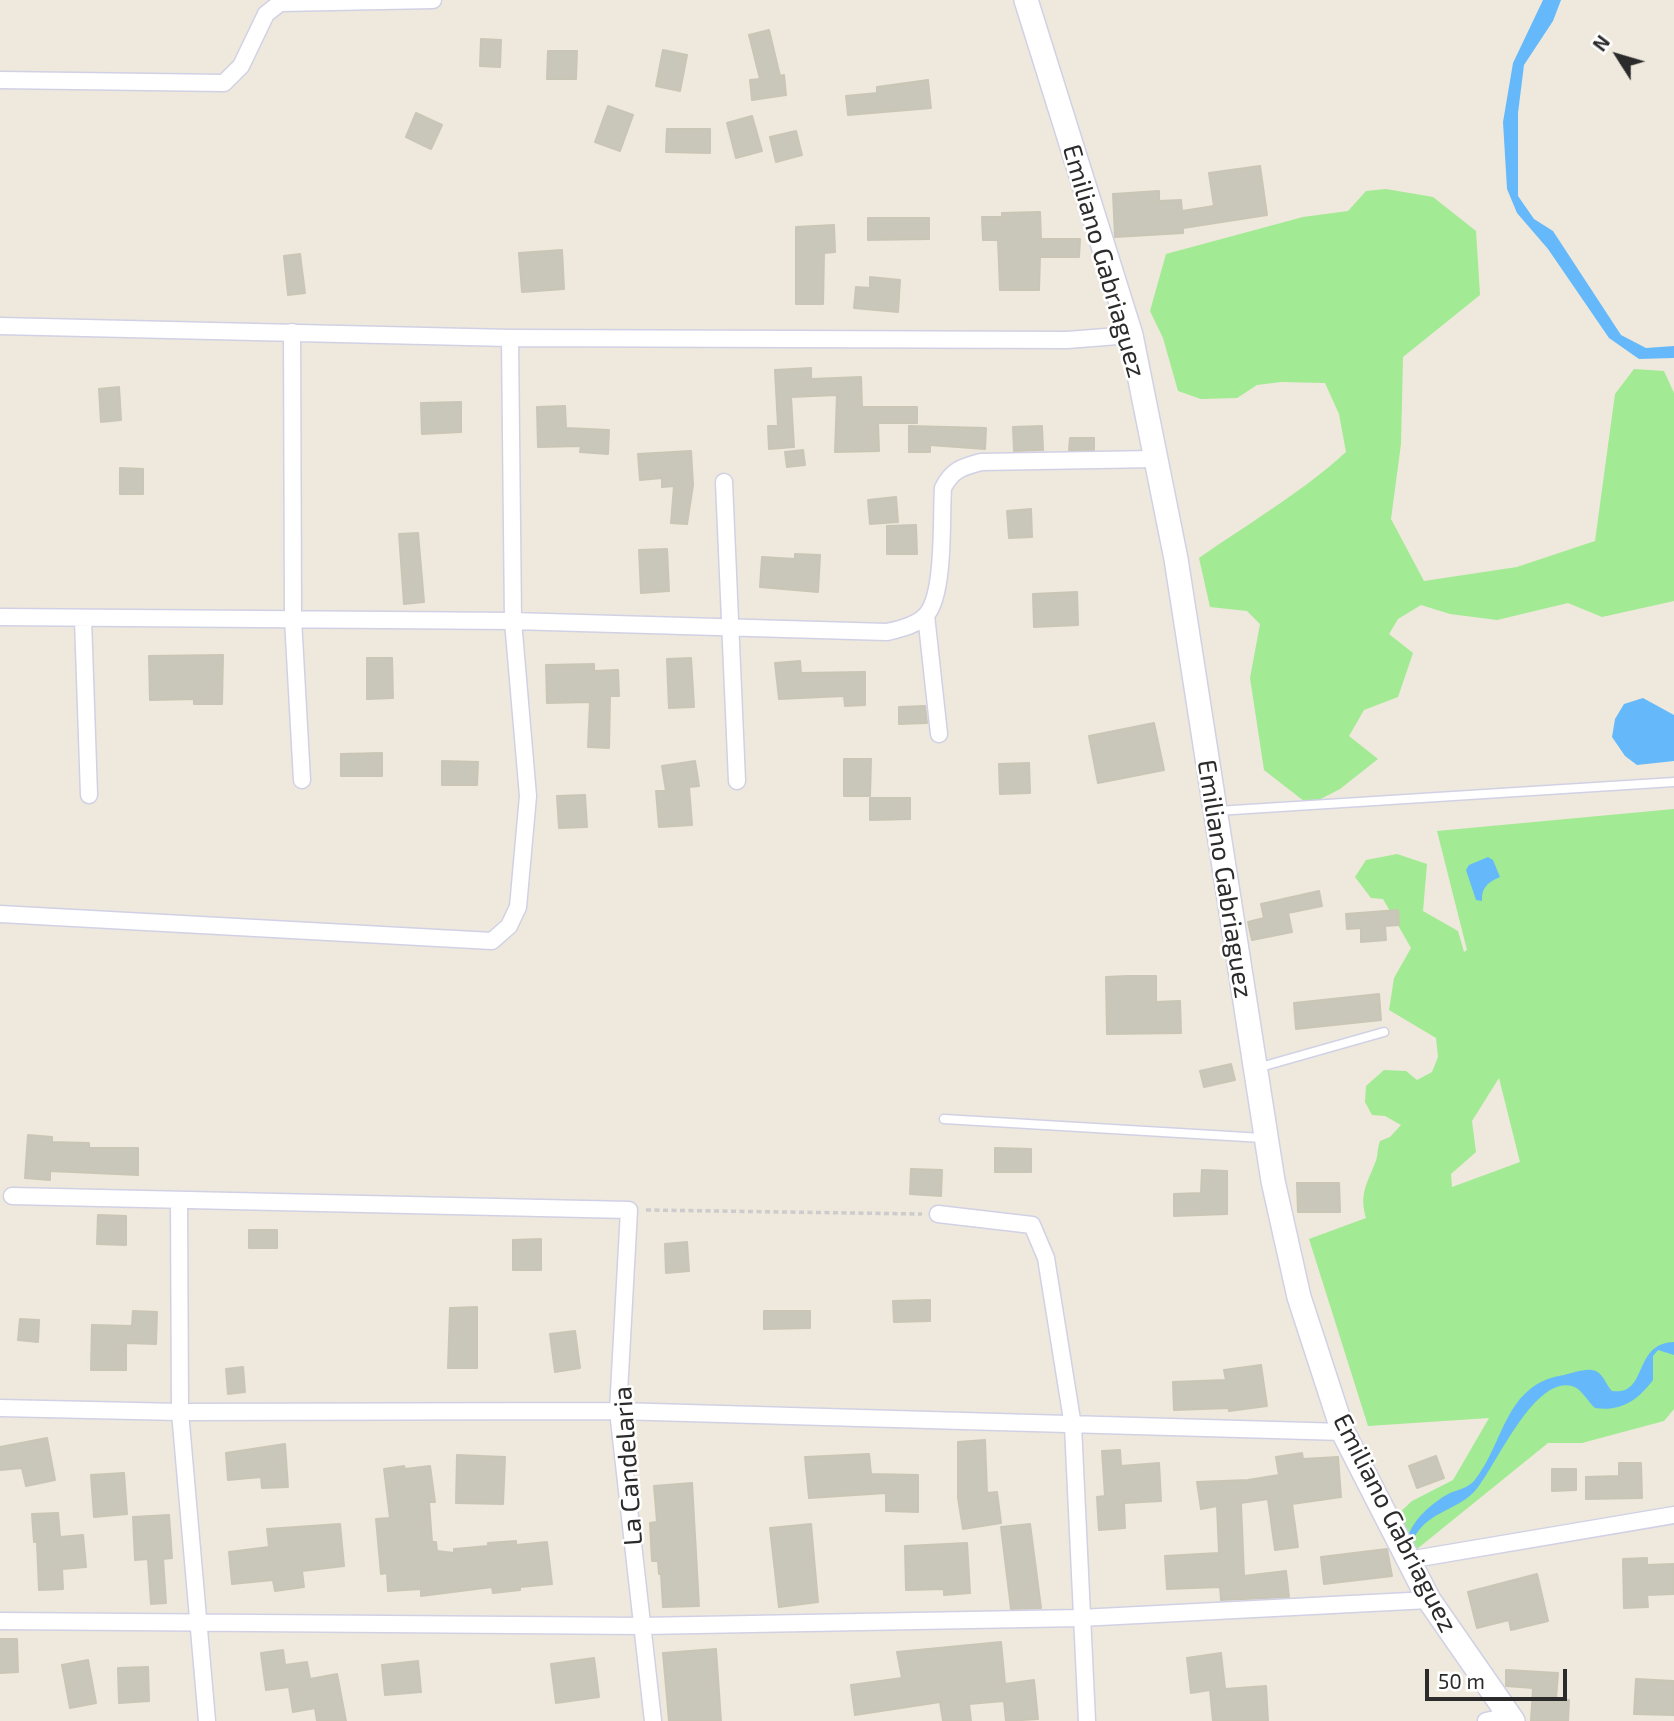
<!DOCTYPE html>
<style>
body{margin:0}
#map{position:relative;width:1674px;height:1721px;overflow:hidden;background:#eee9dc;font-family:"Exo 2",sans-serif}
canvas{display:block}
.north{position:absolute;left:1583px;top:21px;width:70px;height:70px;-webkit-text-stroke:5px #fff;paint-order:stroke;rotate:307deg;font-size:19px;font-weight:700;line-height:28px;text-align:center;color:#2b2b2b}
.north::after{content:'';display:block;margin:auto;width:24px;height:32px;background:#2b2b2b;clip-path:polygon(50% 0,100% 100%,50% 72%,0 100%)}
.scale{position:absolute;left:1425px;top:1669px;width:142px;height:32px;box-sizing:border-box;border:4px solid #2b2b2b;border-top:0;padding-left:9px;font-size:21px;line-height:24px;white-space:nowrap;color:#2b2b2b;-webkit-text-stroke:5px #fff;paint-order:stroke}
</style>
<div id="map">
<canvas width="1674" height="1721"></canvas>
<div class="north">N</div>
<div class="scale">50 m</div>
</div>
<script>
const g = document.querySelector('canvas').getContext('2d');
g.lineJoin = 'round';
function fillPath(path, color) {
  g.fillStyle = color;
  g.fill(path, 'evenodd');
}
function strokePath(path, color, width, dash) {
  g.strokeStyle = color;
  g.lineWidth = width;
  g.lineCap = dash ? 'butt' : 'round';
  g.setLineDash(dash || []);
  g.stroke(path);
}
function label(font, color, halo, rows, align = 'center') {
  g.font = font + ' "Exo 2",sans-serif';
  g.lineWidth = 5;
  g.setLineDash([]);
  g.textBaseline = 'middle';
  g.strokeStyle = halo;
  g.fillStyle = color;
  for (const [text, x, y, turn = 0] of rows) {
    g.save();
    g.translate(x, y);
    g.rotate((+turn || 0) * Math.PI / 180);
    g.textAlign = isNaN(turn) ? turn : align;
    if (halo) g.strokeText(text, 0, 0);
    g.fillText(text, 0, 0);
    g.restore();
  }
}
fillPath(new Path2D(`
 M1386,189L1433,197L1476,231L1480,295L1403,357L1401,444L1391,519L1424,581L1517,567L1595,541L1615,394L1634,369L1664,371L1674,393V601L1602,617L1568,603L1497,620L1450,614L1421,605L1398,619L1389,634L1413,653L1398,697L1364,710L1349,736L1378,759L1340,789L1309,805L1264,770L1250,678L1260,624L1247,611L1210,607L1199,558C1249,523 1301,493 1346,452L1339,414L1325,383L1281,382L1257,385L1237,398L1201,399L1178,391L1163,338L1150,311L1166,254L1303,217L1348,211L1366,191Z
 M1674,809V1409L1664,1421L1582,1443H1548L1417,1549L1398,1514L1412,1501L1453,1480L1489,1418L1368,1426L1309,1239L1366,1218C1359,1194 1367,1184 1375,1163C1378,1157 1377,1149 1380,1141L1390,1137L1401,1125L1385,1116L1372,1115L1365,1102L1366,1086L1384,1070L1406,1071L1417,1080L1432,1072L1438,1057L1436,1038L1389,1010L1394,978L1411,948L1383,899L1371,898L1355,877L1366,860L1397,854L1427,864L1423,911L1458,931L1464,952L1467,950L1437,831ZM1499,1078L1520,1162L1452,1187L1451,1174L1476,1152L1472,1121Z`), '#a2ea93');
fillPath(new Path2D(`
 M1543,0H1561L1553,21L1524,65L1518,113V196L1534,219L1553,231L1621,335L1646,348L1674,346V358L1639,359L1609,338L1548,249L1517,213L1507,189L1503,122L1513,63Z
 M1643,698L1674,715V761L1637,765L1625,756L1612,737L1615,719L1624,704Z
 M1488,857L1493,860L1500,877C1488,882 1481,888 1482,901L1476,900L1466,870L1469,865Z
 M1674,1342V1355L1658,1350L1653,1356V1380C1638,1400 1621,1412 1595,1408C1588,1402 1582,1389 1572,1386C1533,1375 1494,1471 1474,1492C1454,1512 1426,1512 1413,1540L1409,1533C1417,1516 1433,1502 1450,1493C1458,1490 1469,1487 1474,1481C1505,1443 1504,1384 1564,1375C1574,1373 1592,1365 1600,1374C1605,1379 1607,1386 1612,1391C1649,1396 1632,1343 1674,1342Z`), '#65b9fa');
const building = new Path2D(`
 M769,30L780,76L784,75L786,95L752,100L750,80L760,79L749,35Z
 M481,39L501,40L500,67L480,66Z
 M663,50L687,55L680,91L656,86Z
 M548,51H577L576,79H547Z
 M928,80L931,108L848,115L846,96L877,93V87Z
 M608,106L633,115L620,151L595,142Z
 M416,113L442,125L431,149L406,137Z
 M752,116L762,151L736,158L727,123Z
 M667,129H710V153L666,152Z
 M796,131L802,155L776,162L770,137Z
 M1260,166L1267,215L1183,228V233L1115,237L1113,194L1159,191V201L1181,200L1182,211L1214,206L1209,173Z
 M1040,212L1041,239H1080L1079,257H1040L1039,290H1000L998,240H983L982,217H1002V213Z
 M868,218H929V239L868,240Z
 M834,225L835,252L824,253L823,304H796V227Z
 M562,250L564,289L522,292L519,253Z
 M300,254L305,293L288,295L284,256Z
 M870,277L900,280L898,312L854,308L856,287L870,288Z
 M811,368V379L861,377L862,407H917V423H878L879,451L835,452L837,395L791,397L794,447L769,449L768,426H778L775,370Z
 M119,387L121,420L101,422L99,389Z
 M461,402V432L422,434L421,403Z
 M565,406L566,428L609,430L608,454L580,452L581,446L538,447L537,407Z
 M909,426L986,428L985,449L930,445V452H909Z
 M1042,426L1043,450L1014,451L1013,427Z
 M1070,438H1094V450H1069Z
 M803,450L805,465L787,467L785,452Z
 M691,451L693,485L687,524L671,523L674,486L662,487V478L640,480L638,454Z
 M120,468L143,469V494H120Z
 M896,497L898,522L870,524L868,500Z
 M1031,509L1032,537L1009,538L1007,511Z
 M916,525L917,554H887V526Z
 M418,533L424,602L404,604L399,534Z
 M667,549L669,591L641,593L639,550Z
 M795,554L820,555L818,592L760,587L762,557L795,559Z
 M1077,592L1078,625L1034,627L1033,594Z
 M223,655L222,704H194V699L150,700L149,656Z
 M367,658H392L393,698L367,699Z
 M691,658L694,707L669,708L667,659Z
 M800,661L801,673L865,672V705L845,706L844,696L779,699L775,663Z
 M594,664V671L618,670L619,696H610L609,748L588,747L590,702L547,703L546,665Z
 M925,706L927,723L899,724V707Z
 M1154,723L1164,770L1098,783L1089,736Z
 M382,753V776H341V754Z
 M844,759H871L870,796H844Z
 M442,761L478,762L477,785H442Z
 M695,761L699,786L689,787L692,825L659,827L656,791H666L662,766Z
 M1029,763L1030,793L1000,794L999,764Z
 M585,795L587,827L559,828L557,796Z
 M870,798H910V819L870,820Z
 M1319,891L1322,906L1288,913L1292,932L1252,940L1248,922L1264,918L1261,904Z
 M1398,910L1399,925L1385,926L1386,940L1361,942V928L1347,929L1346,914Z
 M1127,976H1156V1002L1180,1001L1181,1033L1107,1034L1106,977Z
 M1379,994L1381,1020L1296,1029L1294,1003Z
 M1231,1064L1235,1080L1204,1087L1200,1071Z
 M28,1135L52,1137V1142L89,1143V1148H138V1175L50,1171V1180L25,1178Z
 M995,1148L1031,1149V1172H995Z
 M911,1169L942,1170L941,1196L910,1194Z
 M1202,1170L1227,1171V1214L1174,1216V1194L1201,1193Z
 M1297,1183H1339L1340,1212H1298Z
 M98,1215L126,1216V1245L97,1244Z
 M249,1230H277V1248H249Z
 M541,1239V1270H513V1240Z
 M687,1242L689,1271L666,1273L665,1244Z
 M930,1300V1321L894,1322L893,1301Z
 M477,1307V1368H448L450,1308Z
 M133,1311L157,1312L156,1344L126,1343V1370H91L92,1325L132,1326Z
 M764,1311H810V1328L764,1329Z
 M20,1319L39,1320L38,1342L18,1340Z
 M575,1331L580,1368L555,1372L550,1334Z
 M1261,1365L1267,1406L1229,1411V1408L1174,1410L1173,1382L1226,1380L1224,1370Z
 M243,1367L245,1392L228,1394L226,1369Z
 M47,1438L55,1480L26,1486L22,1468L0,1470V1447Z
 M985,1440L987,1493L997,1492L1001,1523L963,1529L958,1498V1442Z
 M285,1444L288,1487L262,1488L261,1477L228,1480L226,1453Z
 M1120,1450L1121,1466L1159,1463L1161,1501L1124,1503L1125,1528L1099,1530L1097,1497L1105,1496L1102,1451Z
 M1302,1453L1303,1459L1338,1457L1341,1497L1292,1504L1298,1547L1275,1550L1268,1499L1241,1503L1244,1576L1286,1571L1289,1597L1221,1600L1220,1587L1167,1589L1165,1556L1219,1553L1217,1506L1201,1509L1197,1482L1248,1480L1279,1475L1276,1457Z
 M869,1454L871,1474L918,1475V1512L886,1511V1493L809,1498L805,1457Z
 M457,1455L505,1457L503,1504L456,1503Z
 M1436,1456L1444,1478L1417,1488L1409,1466Z
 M1619,1463H1641L1642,1498L1586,1499V1477L1619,1476Z
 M404,1466L405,1469L430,1466L435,1502H429L432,1542H436L437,1551L454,1553V1549L488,1546V1543L516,1541V1545L547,1542L552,1584L520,1587V1590L493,1593L492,1587L421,1596V1589L388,1591L387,1573L381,1574L376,1519L390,1518L384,1469Z
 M1552,1469H1576V1490L1552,1491Z
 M124,1473L127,1514L94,1517L91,1475Z
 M692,1483L699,1606L663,1607L661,1574H659L658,1561H652L650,1523L657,1522L654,1486Z
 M58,1513L60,1537L83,1535L86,1567L62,1569L63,1589L39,1590L37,1542H34L32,1514Z
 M169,1515L172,1558L163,1559L166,1603L151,1604L148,1559L135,1560L133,1517Z
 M340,1524L344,1566L302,1571L304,1587L275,1591L273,1580L232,1584L229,1552L269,1547L267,1529Z
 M811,1524L818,1602L779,1607L770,1528Z
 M1030,1524L1041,1608L1011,1609L1001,1527Z
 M967,1543L970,1593L944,1595V1589L906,1590L905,1546Z
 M1387,1549L1392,1576L1324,1584L1321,1557Z
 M1647,1558V1565L1674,1564V1594L1647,1595L1648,1607L1624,1608L1623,1559Z
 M1537,1574L1548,1621L1511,1630L1509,1620L1477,1628L1468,1592Z
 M0,1639H17L18,1672L0,1673Z
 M1001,1642L1005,1684L1034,1680L1038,1719L1006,1721L1004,1701L969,1704L971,1721H943L940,1702L855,1715L851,1685L902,1678L897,1652Z
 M716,1649L721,1721H669L663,1653Z
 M283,1650L285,1665L307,1662L310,1679L337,1674L346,1721H317L315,1708L293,1712L289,1687L266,1690L261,1653Z
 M1221,1653L1225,1689L1266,1686L1268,1721H1213L1210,1690L1191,1693L1187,1658Z
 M594,1658L599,1697L556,1703L551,1664Z
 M88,1660L96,1703L70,1708L62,1665Z
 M418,1661L421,1692L385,1695L382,1665Z
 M148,1667L149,1701L119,1703L118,1668Z
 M1506,1670L1558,1673L1556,1699L1569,1700L1568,1721H1531L1533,1688L1506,1686Z
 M1636,1679L1674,1681V1715L1634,1714Z`);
fillPath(building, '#c9c7ba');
strokePath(building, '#cac6b5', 2);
const lane = new Path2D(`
 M1217,811L1674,782
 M1257,1068L1384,1032
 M944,1119L1263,1138`);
const street = new Path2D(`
 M0,80L224,83L241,66L266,14L280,3L433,0
 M0,326L510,338L1067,340L1131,335
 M292,332L293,619L302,780
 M724,482L737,781
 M926,615L939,734
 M0,617L513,621L887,632C900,629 918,625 927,614C945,592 941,517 943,488C952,470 962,467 981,462L1155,459
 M83,619L89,795
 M0,914L492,941L509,926L518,907L528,796L513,621L510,338
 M12,1196L629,1210L618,1411L653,1721
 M179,1201L180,1412L207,1721
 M938,1214L1032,1225L1046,1258L1073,1426L1087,1721
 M0,1408L180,1412L618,1411L1343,1432
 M1408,1560L1674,1515
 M0,1621L642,1626L1080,1618L1429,1600
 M1486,1721L1509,1716`);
const secondary = new Path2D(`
 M1026,0L1131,335L1176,559L1273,1181L1299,1297L1343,1432L1429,1600L1513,1721`);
strokePath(lane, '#d1d1e5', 11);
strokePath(street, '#d1d1e5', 19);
strokePath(secondary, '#d1d1e5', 26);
strokePath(new Path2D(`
 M646,1210L922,1214`), '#ccc', 3.5, [5, 3.5]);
strokePath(lane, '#fff', 8);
strokePath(street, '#fff', 16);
strokePath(secondary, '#fff', 23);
label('26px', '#2b2b2b', '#fff', [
 ["Emiliano Gabriaguez",1104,261,74],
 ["Emiliano Gabriaguez",1225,879,81],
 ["La Candelaria",628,1466,-94],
 ["Emiliano Gabriaguez",1395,1523,63]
]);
</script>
